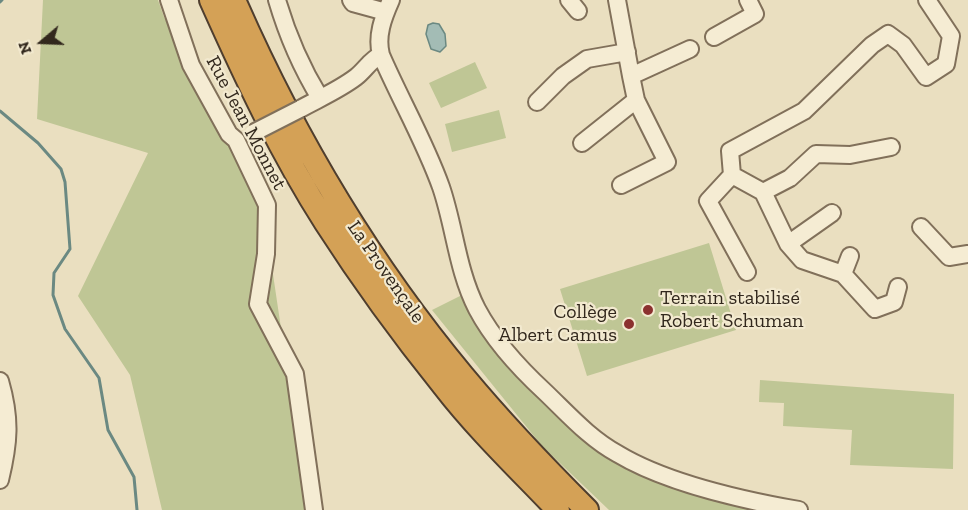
<!DOCTYPE html>
<meta charset="utf-8">
<style>
body{margin:0}
#map{position:relative;width:968px;height:510px;overflow:hidden;background:#eadfc0;font-family:"Zilla Slab",serif}
canvas{display:block}
.north{position:absolute;left:12px;top:12px;width:60px;height:60px;-webkit-text-stroke:4px #f2e9cf;paint-order:stroke;rotate:251deg;font-size:16px;font-weight:700;line-height:24px;text-align:center;color:#32281d}
.north::after{content:'';display:block;margin:auto;width:21px;height:27px;background:#32281d;clip-path:polygon(50% 0,100% 100%,50% 72%,0 100%)}
</style>
<div id="map">
<canvas width="968" height="510"></canvas>
<div class="north">N</div>
</div>
<script>
const g = document.querySelector('canvas').getContext('2d');
g.lineJoin = 'round';
function fillPath(path, color) {
  g.fillStyle = color;
  g.fill(path, 'evenodd');
}
function strokePath(path, color, width, dash) {
  g.strokeStyle = color;
  g.lineWidth = width;
  g.lineCap = dash ? 'butt' : 'round';
  g.setLineDash(dash || []);
  g.stroke(path);
}
function label(font, color, halo, rows, align = 'center') {
  g.font = font + ' "Zilla Slab",serif';
  g.lineWidth = 4.5;
  g.setLineDash([]);
  g.textBaseline = 'middle';
  g.strokeStyle = halo;
  g.fillStyle = color;
  for (const [text, x, y, turn = 0] of rows) {
    g.save();
    g.translate(x, y);
    g.rotate((+turn || 0) * Math.PI / 180);
    g.textAlign = isNaN(turn) ? turn : align;
    if (halo) g.strokeText(text, 0, 0);
    g.fillText(text, 0, 0);
    g.restore();
  }
}
fillPath(new Path2D(`
 M43,0H158L164,17L263,207L308,510H162L130,375L78,296L148,153L37,119Z
 M475,62L487,88L441,108L429,83Z
 M499,110L506,138L452,152L445,124Z
 M709,243L736,330L587,376L560,289Z
 M466,293L500,351L564,423L635,472L712,499L753,510H609L542,446L432,310Z
 M760,380L954,394L953,469L850,465L852,430L783,426L784,403L759,402Z`), '#bfc695');
const water = new Path2D(`
 M433,23L439,24L445,34L446,46L440,52L431,49L426,34L428,25Z`);
fillPath(water, '#a3bcb5');
strokePath(water, '#6b8982', 1.5);
strokePath(new Path2D(`
 M0,2L2,0
 M0,111L38,143L61,169L65,182L70,249L54,273L53,295L65,329L99,378L108,430L134,477L137,510`), '#6b8982', 3);
const minor = new Path2D(`
 M169,0L191,65L229,134L236,140L267,205L266,254L258,304L295,374L314,510
 M277,0C287,34 301,67 320,98
 M351,0L353,3L386,12
 M391,0C383,18 376,36 381,55C400,99 425,142 441,187C455,228 457,270 477,309C494,341 519,368 545,392C568,414 590,439 618,454C668,484 742,500 799,510
 M569,0L578,11
 M617,0L631,76L690,49
 M714,37L755,14L748,0
 M537,102L563,76L587,59L627,52
 M300,109C318,99 339,90 356,77C365,70 371,59 381,55
 M582,143L636,100
 M891,147L850,155L816,154L790,178L763,192L732,175L730,151L804,111L872,45L888,34L903,45L926,77L946,64L951,36L927,0
 M732,175L708,201L747,272
 M621,185L667,162L636,100L631,76
 M763,192L788,244L802,260L843,274L875,309L894,302L898,287
 M921,227L949,257L968,254
 M788,244L832,213
 M843,274L850,256
 M0,381C11,419 9,443 0,480`);
const highway = new Path2D(`
 M211,0C245,76 281,153 326,223C362,279 402,334 444,386C478,430 520,470 558,510
 M234,0C293,135 369,263 463,376C502,423 544,467 587,510`);
strokePath(minor, '#81705a', 20);
strokePath(highway, '#4f3e2e', 26);
strokePath(minor, '#f5ecd3', 16);
strokePath(highway, '#d4a156', 22);
const minorBridge = new Path2D(`
 M253,133L300,109`);
strokePath(minorBridge, '#81705a', 20, []);
strokePath(minorBridge, '#f5ecd3', 16);
for (const [x, y, r, color] of [
 [648,310,6,"#8b312f"],
 [629,324,6,"#8b312f"]
]) {
  const dot = new Path2D();
  dot.arc(x, y, r, 0, 2 * Math.PI);
  g.fillStyle = color;
  g.fill(dot);
  strokePath(dot, '#f2e9cf', 2);
}
label('20px', '#32281d', '#f2e9cf', [
 ["Rue Jean Monnet",246,123,62],
 ["La Provençale",386,272,55]
]);
label('20px', '#32281d', '#f2e9cf', [
 ["Terrain stabilisé",660,298],
 ["Robert Schuman",660,321],
 ["Collège",617,312,"right"],
 ["Albert Camus",617,335,"right"]
], 'left');
</script>
